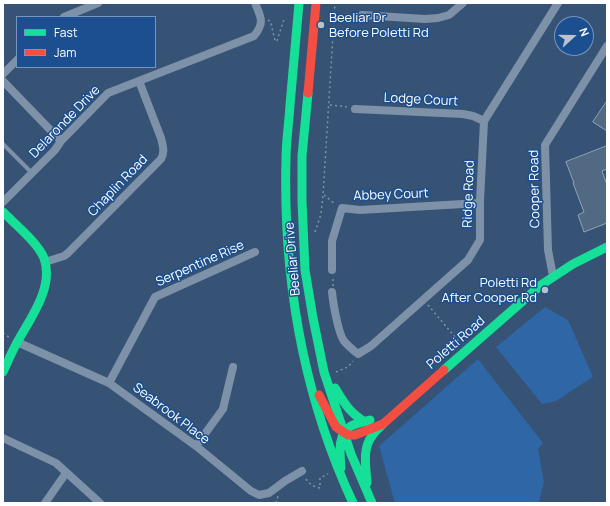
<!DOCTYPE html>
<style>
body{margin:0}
#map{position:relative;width:610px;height:506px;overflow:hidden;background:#365274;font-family:Manrope,sans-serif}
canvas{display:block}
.frame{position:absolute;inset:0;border:4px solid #fff;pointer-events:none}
.legend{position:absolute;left:16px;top:16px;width:140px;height:52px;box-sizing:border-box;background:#1b4f8f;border:1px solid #7695bc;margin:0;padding:5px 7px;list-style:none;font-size:12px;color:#fff}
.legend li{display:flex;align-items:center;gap:8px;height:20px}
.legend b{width:20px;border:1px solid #7695bc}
.north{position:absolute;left:554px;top:16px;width:40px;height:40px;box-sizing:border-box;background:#1b4f8f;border:1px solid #7695bc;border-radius:50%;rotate:69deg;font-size:11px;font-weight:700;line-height:16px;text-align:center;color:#fff}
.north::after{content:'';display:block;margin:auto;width:14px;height:18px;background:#b9c2ce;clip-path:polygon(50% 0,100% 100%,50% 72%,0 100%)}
</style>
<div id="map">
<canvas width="610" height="506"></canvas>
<div class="frame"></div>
<ul class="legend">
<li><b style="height:5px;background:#16e098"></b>Fast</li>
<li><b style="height:5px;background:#f24e42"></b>Jam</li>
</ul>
<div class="north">N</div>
</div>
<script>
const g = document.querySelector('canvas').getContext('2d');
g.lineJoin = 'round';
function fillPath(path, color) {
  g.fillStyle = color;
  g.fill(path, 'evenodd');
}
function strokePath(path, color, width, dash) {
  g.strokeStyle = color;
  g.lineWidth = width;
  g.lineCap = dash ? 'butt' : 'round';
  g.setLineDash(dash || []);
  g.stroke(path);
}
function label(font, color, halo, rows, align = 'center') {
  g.font = font + ' Manrope,sans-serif';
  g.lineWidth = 3;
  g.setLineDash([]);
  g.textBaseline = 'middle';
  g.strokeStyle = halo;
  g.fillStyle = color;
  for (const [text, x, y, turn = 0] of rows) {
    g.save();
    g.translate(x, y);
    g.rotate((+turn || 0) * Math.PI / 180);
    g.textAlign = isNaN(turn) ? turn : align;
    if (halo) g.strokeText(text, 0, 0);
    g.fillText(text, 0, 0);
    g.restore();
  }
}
fillPath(new Path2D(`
 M545,307L568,320L593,377L556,401L542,404L496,347Z
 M478,359L543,443L538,449L544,482L539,502L396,503L394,500L379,446Z`), '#2f66a5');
const building = new Path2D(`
 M607,101V131L593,122Z
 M607,146V169L602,171L607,185V223L584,232L578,215L584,212L573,183H574L566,162Z`);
fillPath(building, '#526984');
strokePath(building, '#92a2b6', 1);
strokePath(new Path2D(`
 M334,16H354
 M268,20L270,21L271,23L275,41H277L283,22L284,20L287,19
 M330,105L348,107
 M324,195L335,204
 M315,232L321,214L323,195L335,3
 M333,286V277
 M428,305L460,343
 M3,333L10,338
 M336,372L348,367L353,361
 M306,479C309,484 314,487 320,488V478L328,474
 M276,503L278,496`), '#7d92a8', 1.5, [2, 3]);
strokePath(new Path2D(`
 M3,144L32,173`), '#7d92a8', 4);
strokePath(new Path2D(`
 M362,15L425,19L438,18L449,15L463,3
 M64,17L98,3
 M3,74L17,60
 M3,81L61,141
 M355,109L463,114L473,116L484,121
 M3,202L55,150L61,141L108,93L254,36C265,23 261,17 255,3
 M45,262L64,256L68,253L161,159C165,152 163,146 161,138L139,81
 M332,270V241L342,208L360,210L480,203
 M553,276L548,250L545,145L607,46
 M332,292C333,302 338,333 344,341C348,346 353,350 358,354L371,346L468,260L480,240V201L484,121L558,3
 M17,342L109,383L196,446L251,491L259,495L269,493L285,481L302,471
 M109,383L155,297L255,252
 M3,438L56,463L100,503
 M196,446L223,409L233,367
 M45,503L66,473`), '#7d92a8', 8);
strokePath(new Path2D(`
 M299,3C296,37 293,71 290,105C289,123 286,141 286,159C283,278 303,395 353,503
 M308,93L302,156V201L305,270L313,318L324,372L351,454L372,503
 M3,212C15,224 37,242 44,258C54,286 32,316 19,339C13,349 8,361 3,372
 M444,370L541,285L573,264L607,247
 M335,388C345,404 349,412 365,422
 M341,468C340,455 337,433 351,426C357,423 364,422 370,420
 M367,483C366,467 362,449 372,436C375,431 379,428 383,424`), '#16e098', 9);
strokePath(new Path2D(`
 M308,93L316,3
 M319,395L336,427L348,435H355L383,424L444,370`), '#f24e42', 9);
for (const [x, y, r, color] of [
 [321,25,4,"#b9c2ce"],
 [545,290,4,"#b9c2ce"]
]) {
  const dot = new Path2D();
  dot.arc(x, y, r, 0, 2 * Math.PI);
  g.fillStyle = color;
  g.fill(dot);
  strokePath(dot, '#1b4f8f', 1.5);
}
label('13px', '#fff', '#1b4f8f', [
 ["Beeliar Dr",329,18],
 ["Before Poletti Rd",329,33],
 ["Poletti Rd",537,283,"right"],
 ["After Cooper Rd",537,298,"right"]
], 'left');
label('13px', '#fff', '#1b4f8f', [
 ["Lodge Court",421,100,3],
 ["Delaronde Drive",65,122,-46],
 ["Chaplin Road",118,186,-46],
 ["Cooper Road",535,189,-91],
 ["Ridge Road",469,194,-88],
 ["Abbey Court",391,195,-2],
 ["Beeliar Drive",293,259,-95],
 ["Serpentine Rise",200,264,-24],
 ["Poletti Road",456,343,-41],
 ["Seabrook Place",171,414,37]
]);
</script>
